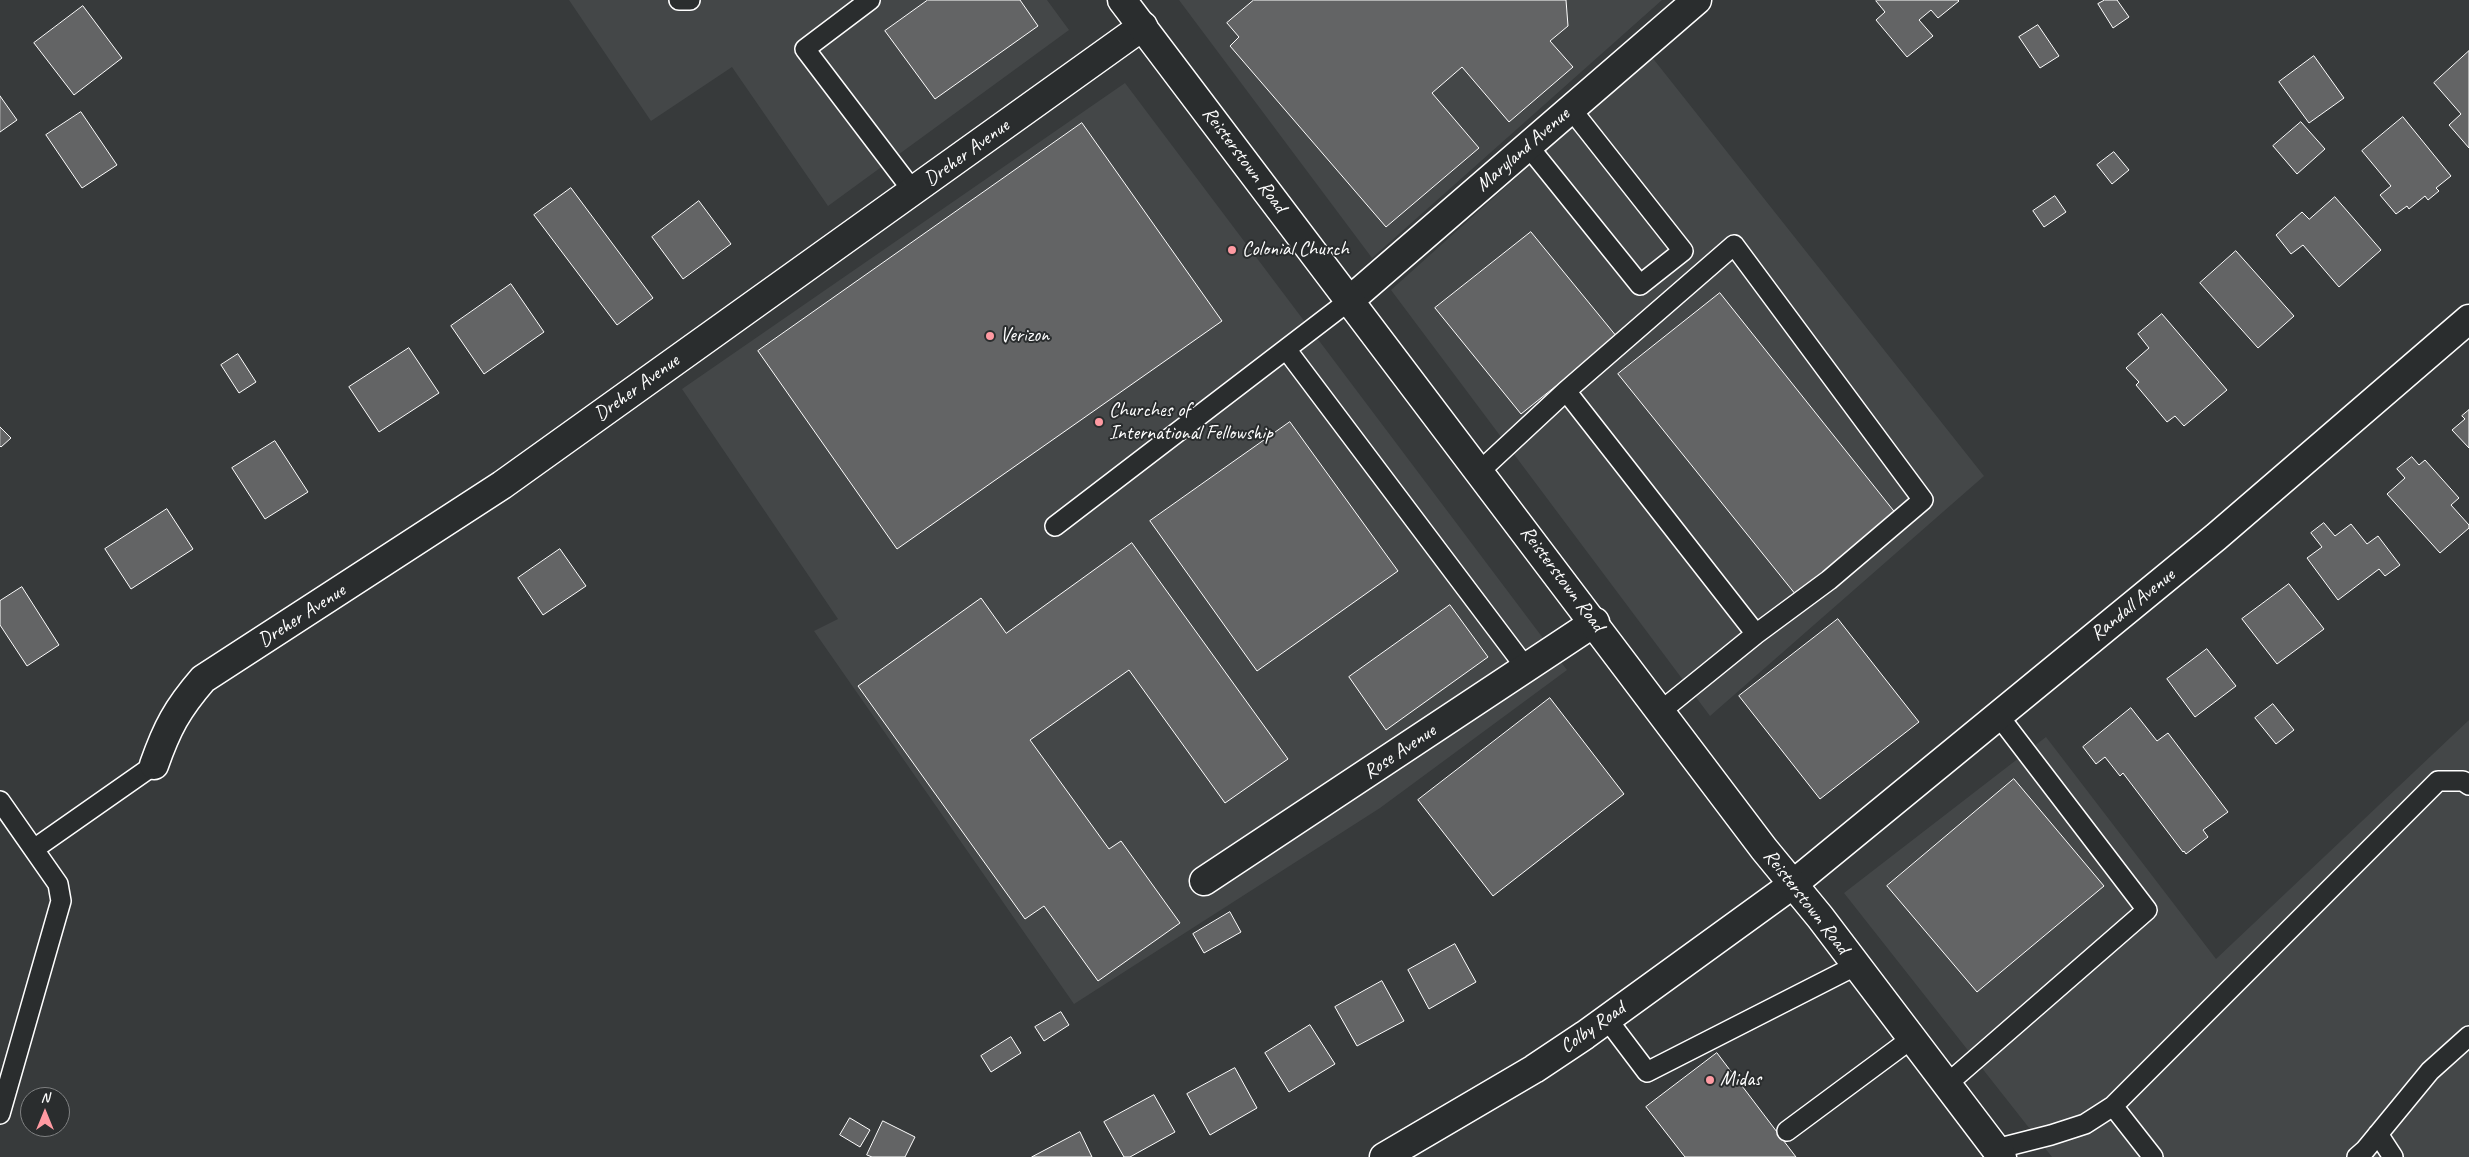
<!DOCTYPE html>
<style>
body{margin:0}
#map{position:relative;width:2469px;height:1157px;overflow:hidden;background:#373a3b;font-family:Caveat,sans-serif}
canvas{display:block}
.north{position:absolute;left:20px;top:1087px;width:50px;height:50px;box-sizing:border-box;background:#2a2d2e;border:1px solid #7f8182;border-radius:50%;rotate:0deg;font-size:14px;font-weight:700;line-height:20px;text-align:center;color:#fff}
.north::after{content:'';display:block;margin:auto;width:18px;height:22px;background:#ff9aa2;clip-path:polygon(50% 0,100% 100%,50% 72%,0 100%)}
</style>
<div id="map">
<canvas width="2469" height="1157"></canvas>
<div class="north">N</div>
</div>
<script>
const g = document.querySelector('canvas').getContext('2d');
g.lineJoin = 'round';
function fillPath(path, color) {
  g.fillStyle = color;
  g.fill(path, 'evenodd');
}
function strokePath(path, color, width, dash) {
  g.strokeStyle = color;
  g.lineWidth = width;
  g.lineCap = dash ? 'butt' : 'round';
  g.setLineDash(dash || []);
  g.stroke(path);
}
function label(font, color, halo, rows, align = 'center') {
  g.font = font + ' Caveat,sans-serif';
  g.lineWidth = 4;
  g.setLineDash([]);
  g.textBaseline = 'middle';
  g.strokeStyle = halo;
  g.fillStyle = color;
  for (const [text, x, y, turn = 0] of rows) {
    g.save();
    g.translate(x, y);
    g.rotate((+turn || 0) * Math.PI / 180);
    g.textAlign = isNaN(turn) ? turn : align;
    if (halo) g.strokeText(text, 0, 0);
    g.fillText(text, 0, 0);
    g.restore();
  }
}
fillPath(new Path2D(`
 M569,0H1047L1069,30L828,206L732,67L651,121Z
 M1179,0H1662L1372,258Z
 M1651,56L1984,476L1710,716L1391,290Z
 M1125,83L1567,670L1380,808L1074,1004L814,631L838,619L682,389Z
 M2469,720V1157H2052L1844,893L2046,737L2216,959Z`), '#444748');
const building = new Path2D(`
 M928,0H1020L1038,26L935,99L885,31Z
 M1254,0H1566L1568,26L1550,41L1573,67L1509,122L1462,67L1432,93L1479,148L1386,227L1230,46L1239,37L1227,23Z
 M1877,0H1958L1959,1L1938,18L1931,10L1919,20L1933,36L1907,57L1876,20L1885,12L1876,1Z
 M2105,0H2117L2129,17L2113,28L2098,4Z
 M83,6L122,58L74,95L34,43Z
 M2038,25L2059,56L2040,68L2019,37Z
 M2469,51V148L2449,125L2461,114L2434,83Z
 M2314,56L2344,98L2309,123L2279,82Z
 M0,96L17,120L0,132Z
 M81,112L117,165L82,188L46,135Z
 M2403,117L2451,176L2436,188L2439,191L2428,200L2425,196L2409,209L2407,206L2396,214L2380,195L2391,186L2362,151Z
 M2301,122L2325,149L2297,174L2273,146Z
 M1082,123L1222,321L897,549L758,351Z
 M2114,152L2129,170L2112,184L2097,165Z
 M571,188L653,298L617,325L534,215Z
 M2055,196L2066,212L2044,227L2033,211Z
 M2335,197L2381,250L2339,287L2303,245L2291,254L2276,235L2302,212L2309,219Z
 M699,201L731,244L683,279L652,237Z
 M1531,232L1617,337L1521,414L1435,308Z
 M2236,251L2294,316L2258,348L2200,283Z
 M511,284L544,332L484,374L451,326Z
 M1720,293L1897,515L1796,595L1618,374Z
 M2162,314L2227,390L2184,426L2175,416L2167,422L2136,385L2139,382L2126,368L2149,348L2138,334Z
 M409,348L439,393L379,432L349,387Z
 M238,354L256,382L239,393L221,365Z
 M2469,410V448L2452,430L2465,419L2462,416Z
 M1290,422L1398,571L1257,671L1150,521Z
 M0,427L11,438L1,447L0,446Z
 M275,441L308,492L265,519L232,468Z
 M2412,457L2419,465L2425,460L2459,498L2451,505L2469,525V528L2440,553L2387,494L2405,478L2397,469Z
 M167,509L193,549L131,589L105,549Z
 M2324,523L2335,536L2351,524L2367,544L2378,536L2400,565L2385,576L2379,569L2338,600L2307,558L2322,547L2311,533Z
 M1132,543L1288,759L1225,803L1129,670L1030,740L1109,849L1121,841L1180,923L1098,981L1044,906L1025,919L858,686L981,598L1006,633Z
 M560,549L586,586L543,615L518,578Z
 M2289,584L2324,629L2277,664L2242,619Z
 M22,587L59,645L27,666L0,625V601Z
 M1450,605L1488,657L1386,730L1349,677Z
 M1838,619L1919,722L1820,799L1739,696Z
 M2207,649L2236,686L2195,717L2167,679Z
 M1550,698L1624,794L1493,896L1418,800Z
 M2273,704L2294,730L2276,744L2255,718Z
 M2131,708L2157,741L2168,733L2228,812L2203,830L2208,837L2186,854L2184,851L2183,852L2123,773L2120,776L2105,757L2096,764L2083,747Z
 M2014,779L2104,886L1977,992L1887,886Z
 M1230,912L1241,932L1204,953L1193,934Z
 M1455,944L1476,982L1429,1009L1408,970Z
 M1382,981L1404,1021L1357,1046L1335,1007Z
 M1061,1012L1069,1025L1044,1041L1035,1027Z
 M1310,1025L1335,1064L1289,1092L1265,1053Z
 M1011,1037L1021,1053L991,1072L981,1056Z
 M1717,1053L1796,1157H1685L1646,1107Z
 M1235,1068L1257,1108L1210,1135L1187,1094Z
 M1154,1095L1175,1132L1130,1157H1124L1104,1122Z
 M850,1118L870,1130L860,1147L840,1135Z
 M883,1121L915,1137L905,1157H872L867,1155Z
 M1080,1132L1092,1157H1032Z`);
fillPath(building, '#636465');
strokePath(building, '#fff', 1);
const service = new Path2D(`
 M679,0H690
 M870,0L805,49L913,191
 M1528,146L1640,285L1683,251L1571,109
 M1286,349L1526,668
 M1566,391L1734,245L1923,500L1829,580L1756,634
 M1480,471L1566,391L1756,634L1661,711
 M1055,526L1350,300
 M0,801L58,884L61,901L0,1114
 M34,849L154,765
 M1607,1019L1647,1072L1855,966
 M1946,1085L2147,910L1998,715
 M2113,1106L2153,1157
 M1787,1131L1911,1039
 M2378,1134L2393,1157
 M1996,1149L2051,1135L2085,1124L2113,1106L2438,781H2463L2469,785
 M2357,1157L2365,1150L2430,1071L2469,1036`);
const minor = new Path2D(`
 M1350,300L1697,0
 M154,765C167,728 177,709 203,679L502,485L1143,26
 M1204,881L1595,622
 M1384,1157L1534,1069L1585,1035L1792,885L2216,537L2469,319`);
const primary = new Path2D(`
 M1122,0L1764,849L1820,917L2002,1157`);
strokePath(service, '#fff', 22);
strokePath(minor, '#fff', 31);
strokePath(primary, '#fff', 31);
strokePath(service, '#2a2d2e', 19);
strokePath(minor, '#2a2d2e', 28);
strokePath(primary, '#2a2d2e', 28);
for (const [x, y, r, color] of [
 [1232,250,5,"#ff9aa2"],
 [990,336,5,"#ff9aa2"],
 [1099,422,5,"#ff9aa2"],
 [1710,1080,5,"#ff9aa2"]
]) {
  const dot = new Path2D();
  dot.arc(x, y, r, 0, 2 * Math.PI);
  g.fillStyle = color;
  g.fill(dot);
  strokePath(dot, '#2a2d2e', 2);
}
label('20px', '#fff', '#2a2d2e', [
 ["Maryland Avenue",1523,150,-41],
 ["Dreher Avenue",967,153,-36],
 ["Reisterstown Road",1244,160,53],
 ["Dreher Avenue",637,388,-36],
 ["Reisterstown Road",1562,579,53],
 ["Randall Avenue",2133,605,-39],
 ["Dreher Avenue",302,616,-33],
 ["Rose Avenue",1400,752,-34],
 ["Reisterstown Road",1806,902,52],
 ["Colby Road",1593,1028,-35]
]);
label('20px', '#fff', '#2a2d2e', [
 ["Colonial Church",1242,250],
 ["Verizon",1000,336],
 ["Churches of",1109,411],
 ["International Fellowship",1109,434],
 ["Midas",1720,1080]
], 'left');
</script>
